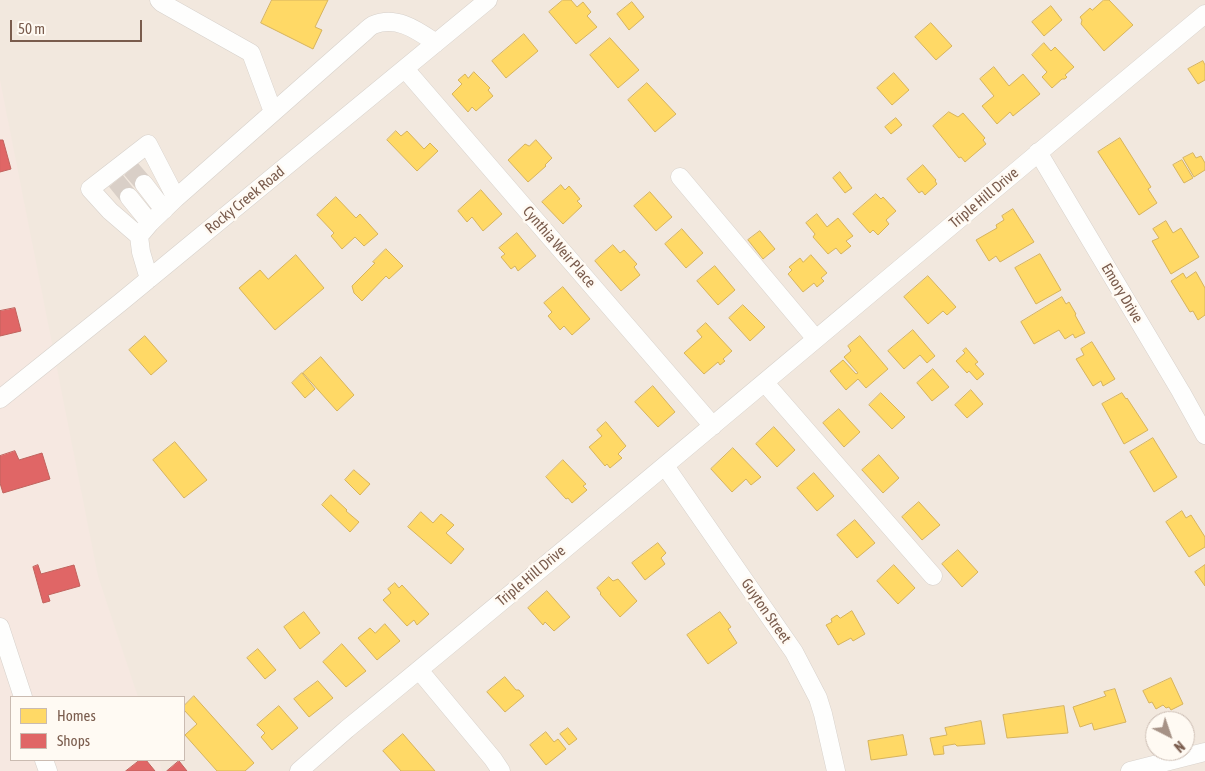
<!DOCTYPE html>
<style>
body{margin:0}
#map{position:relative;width:1205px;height:771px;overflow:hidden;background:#f9f5f0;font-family:"Asap Condensed",sans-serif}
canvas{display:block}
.legend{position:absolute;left:10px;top:696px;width:175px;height:65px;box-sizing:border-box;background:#fffaf3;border:1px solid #cabbb1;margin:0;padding:6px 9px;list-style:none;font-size:15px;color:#7a5c4d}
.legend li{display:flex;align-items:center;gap:10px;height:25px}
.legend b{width:25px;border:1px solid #cabbb1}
.north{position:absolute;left:1145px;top:711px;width:50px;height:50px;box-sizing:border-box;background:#fffaf3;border:1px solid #cabbb1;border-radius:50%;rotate:139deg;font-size:14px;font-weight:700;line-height:20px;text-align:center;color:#7a5c4d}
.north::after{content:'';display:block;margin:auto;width:18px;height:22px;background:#a69286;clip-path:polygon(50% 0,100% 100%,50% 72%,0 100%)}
.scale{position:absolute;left:10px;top:20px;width:132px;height:22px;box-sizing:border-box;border:2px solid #7a5c4d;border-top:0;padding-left:6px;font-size:15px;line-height:18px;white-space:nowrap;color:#7a5c4d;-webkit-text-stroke:4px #fffaf3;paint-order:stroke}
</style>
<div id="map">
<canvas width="1205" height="771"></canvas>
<ul class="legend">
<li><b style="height:14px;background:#ffd966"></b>Homes</li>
<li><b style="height:14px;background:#e06666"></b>Shops</li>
</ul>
<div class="north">N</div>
<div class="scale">50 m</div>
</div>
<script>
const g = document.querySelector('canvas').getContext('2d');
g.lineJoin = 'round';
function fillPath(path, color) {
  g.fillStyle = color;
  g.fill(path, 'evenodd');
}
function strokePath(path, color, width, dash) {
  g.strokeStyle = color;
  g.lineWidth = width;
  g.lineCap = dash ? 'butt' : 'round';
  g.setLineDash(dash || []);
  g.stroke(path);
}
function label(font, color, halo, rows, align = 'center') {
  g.font = font + ' "Asap Condensed",sans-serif';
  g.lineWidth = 5;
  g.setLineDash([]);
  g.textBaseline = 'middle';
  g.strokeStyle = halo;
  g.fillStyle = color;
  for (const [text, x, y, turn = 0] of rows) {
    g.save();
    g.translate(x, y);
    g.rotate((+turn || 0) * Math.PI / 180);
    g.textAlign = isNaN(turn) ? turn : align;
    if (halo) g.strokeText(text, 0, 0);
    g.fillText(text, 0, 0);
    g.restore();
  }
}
fillPath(new Path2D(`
 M0,0H1205V771H0ZM11,697H184V760H11ZM1155,721H1185V751H1155Z`), '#f2e8de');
fillPath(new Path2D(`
 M0,80L98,576L138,697H11V760H159L162,771H0Z`), '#f6e8e1');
const homes = new Path2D(`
 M272,0H328L315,27L322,30L313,49L261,23Z
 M563,0H571L577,7L583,2L591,12L587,16L597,27L576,44L549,12Z
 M1104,0H1109L1133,25L1104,51L1081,24L1082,20L1080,17L1090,8L1092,10Z
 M632,2L644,17L629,30L617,14Z
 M1051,6L1062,20L1044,36L1032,22Z
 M931,23L952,46L936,60L915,37Z
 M524,34L538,51L506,78L492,61Z
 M610,38L639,70L618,88L590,55Z
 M1044,43L1051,51L1055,47L1074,67L1065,75L1067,77L1065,79H1062L1052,88L1042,77L1047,72L1032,55Z
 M1203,61L1205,65V80L1198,84L1188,69Z
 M994,67L1009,86L1023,74L1040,94L1013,116L1010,112L997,124L982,106L994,96L980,79Z
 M474,72L490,88L488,90L493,96L476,111L472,107L468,112L452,94L462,84L458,80L465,74L468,78Z
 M894,73L909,90L892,105L877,88Z
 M647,83L676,114L655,132L628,100Z
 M949,112L958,117L963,113L985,138L983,140L986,144L965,162L961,157L959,158L933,126Z
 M896,118L902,125L891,134L885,127Z
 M396,131L401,136L407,131L424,149L430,143L438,151L417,171L387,140Z
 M1120,138L1151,187L1148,189L1157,203L1139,215L1098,152Z
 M536,140L552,158L545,165L546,166L528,182L508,160L525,144L529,146Z
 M1193,153L1196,158L1201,156L1205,163V170L1194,177L1183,158Z
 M1182,160L1193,178L1184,183L1173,165Z
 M923,165L936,180L935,181L937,184L925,195L922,191L919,193L907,179Z
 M840,172L852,188L845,193L833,178Z
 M561,185L565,190L569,186L580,199L577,201L582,206L563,224L542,202Z
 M481,190L502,214L483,231L472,217L467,222L458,211Z
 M650,192L672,217L656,231L634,206Z
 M876,194L881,199L883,197L896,211L886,220L889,224L878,235L873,230L870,233L853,214Z
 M336,197L356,218L360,214L378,234L364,246L355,237L342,249L331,236L334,233L317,215Z
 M1013,209L1034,242L1000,262L996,256L989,261L976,240L997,228L996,225L1004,220L1002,216Z
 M817,214L827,227L838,218L853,236L846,241L851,246L841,254L836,248L828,254L813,237L815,234L806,223Z
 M1166,221L1173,233L1181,228L1199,257L1171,274L1152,241L1159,238L1153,229Z
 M682,229L703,253L686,268L665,244Z
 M760,231L775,249L763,259L748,240Z
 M517,233L536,256L518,271L515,266L511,269L501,257L505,254L499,248Z
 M613,245L620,253L624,250L637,264L634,267L640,275L621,291L595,261Z
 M386,249L403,266L389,279L386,276L362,301L354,293L352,286L375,263L373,262Z
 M1040,254L1061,290L1036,304L1015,268Z
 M296,255L324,288L275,330L239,288L260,270L268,279Z
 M811,255L827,273L821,278L824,281L817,287L814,283L803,292L788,274L792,270L789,267L800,258L803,262Z
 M715,266L735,290L718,305L697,281Z
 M1196,272L1205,288V315L1198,320L1193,311L1190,312L1171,281L1183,273L1186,278Z
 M928,276L956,307L947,315L943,311L928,324L904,297Z
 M563,287L590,319L572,335L564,326L560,330L548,316L552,312L544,303Z
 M1062,297L1066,304L1069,302L1076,314L1075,315L1085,333L1075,338L1073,334L1065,339L1059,330L1034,344L1021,322Z
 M743,305L765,327L750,341L729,318Z
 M706,323L732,351L723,359L725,361L720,365L718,362L704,374L684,353L702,337L697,331Z
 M913,330L935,356L927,363L920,355L904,369L888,351Z
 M145,336L167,361L151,375L129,350Z
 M860,336L888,369L866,388L858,379L846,390L830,371L843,360L856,374L858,373L844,357L851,351L848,346Z
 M1092,342L1115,379L1103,386L1101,381L1093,386L1076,359L1084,355L1081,349Z
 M966,348L978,362L975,364L984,374L977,380L969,371L967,373L956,361L965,353L963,351Z
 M321,357L354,395L337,411L303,373Z
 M933,369L949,387L932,401L917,383Z
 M302,373L315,389L305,398L292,383Z
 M653,386L675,412L658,427L635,402Z
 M971,390L983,404L967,418L955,405Z
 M881,393L905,417L892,429L869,405Z
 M1122,393L1126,399L1127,398L1148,430L1124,444L1102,404Z
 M839,409L860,432L844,447L823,423Z
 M606,422L626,446L618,454L622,458L610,468L607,464L605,466L589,447L602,436L597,430Z
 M774,427L795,450L777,467L756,444Z
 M1153,438L1177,477L1154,492L1130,452Z
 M175,442L207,480L184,498L153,460Z
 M733,448L761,477L751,485L746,479L732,492L711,469Z
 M879,455L899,478L883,493L862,470Z
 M563,460L586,484L583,486L587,490L572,503L568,498L566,499L546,477Z
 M354,470L370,484L360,495L345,480Z
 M814,473L834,496L817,511L797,488Z
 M331,495L347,510L346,511L359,522L350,532L322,505Z
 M919,502L940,525L922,540L902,517Z
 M1182,511L1186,518L1191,515L1205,537V547L1189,557L1166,522Z
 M421,512L433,523L441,514L454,525L446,533L464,549L451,564L408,527Z
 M855,520L875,543L857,558L837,535Z
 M658,543L666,553L661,558L665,564L645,580L632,563Z
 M958,550L978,572L962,587L942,564Z
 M894,565L915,588L898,604L877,581Z
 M1205,565V586L1195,572Z
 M609,577L613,581L618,579L637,601L620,617L600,594L601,593L597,588Z
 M395,583L399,588L402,585L429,614L417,625L414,620L407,626L383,600L391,593L388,589Z
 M547,591L570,617L554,631L545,622L543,625L528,608Z
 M852,611L865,634L853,641L851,638L838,645L826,625L832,622L831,619L837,615L840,618Z
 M304,612L320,633L300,649L284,627Z
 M720,612L731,627L728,629L737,643L708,664L687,635Z
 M385,624L400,641L377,660L358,638L370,628L375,633Z
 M342,644L366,671L346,687L323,662Z
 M258,649L276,670L265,679L247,658Z
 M505,677L516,690H519L524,696L505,712L487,692Z
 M1171,678L1183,704L1171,710L1169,707L1166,708L1163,705L1156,709L1152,702L1149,703L1143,691Z
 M318,681L333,698L309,717L294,699Z
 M1115,689L1126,722L1094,730L1092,723L1080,727L1073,707L1106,696L1104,692Z
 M194,696L254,763L245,771H217L185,735L197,724L184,710V706Z
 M279,706L298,728L272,750L261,737L265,733L257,725Z
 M1064,706L1068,733L1007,738L1003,715Z
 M981,721L985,744L957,746L955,744L943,746L944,754L934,755L930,738L947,735L945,728Z
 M568,728L577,739L569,745L560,734Z
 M546,732L554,742L558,739L566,749L546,765L530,745Z
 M403,734L435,771H401L383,751Z
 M903,735L907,755L871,760L868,741Z`);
fillPath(homes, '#ffd966');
strokePath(homes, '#d7b45e', 1);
const shops = new Path2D(`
 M0,140H3L11,169L0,172Z
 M15,308L21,331L0,336V311Z
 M15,451L19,460L42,453L50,479L3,493L0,483V456Z
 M38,565L41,574L74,565L80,586L48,595L50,601L43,603L33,567Z
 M140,760H146L155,771H126Z
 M179,761L187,771H167Z`);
fillPath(shops, '#e06666');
strokePath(shops, '#c1635e', 1);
strokePath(new Path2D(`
 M131,169L144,184
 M116,181L129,197`), '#d9cfc7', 18, [18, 9]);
const minor = new Path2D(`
 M159,0L162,3L251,53L273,112
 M405,69L713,426
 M1038,152L1181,392L1205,435
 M680,177L816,339
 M144,184L164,210
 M129,197L150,223
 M176,198L361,35C365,32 369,27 373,25C397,15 418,31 436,43
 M139,236L110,211L90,189L148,144L176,198L150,223L139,236L141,252L149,279
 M765,383L933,576
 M0,399L121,302L488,0
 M665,466L794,652L818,698L823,714L836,771
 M0,627L23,697
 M419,670L493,759L501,771
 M44,760L48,771
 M299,771L347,729C635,493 918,252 1205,14
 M1130,771L1205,752`);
strokePath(minor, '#d7d1cb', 19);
strokePath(minor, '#fefefd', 18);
label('15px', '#7a5c4d', '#fffaf3', [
 ["Triple Hill Drive",984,198,-40],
 ["Rocky Creek Road",245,200,-39],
 ["Cynthia Weir Place",559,247,49],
 ["Emory Drive",1122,293,59],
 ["Triple Hill Drive",531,576,-40],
 ["Guyton Street",766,611,55]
]);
</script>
